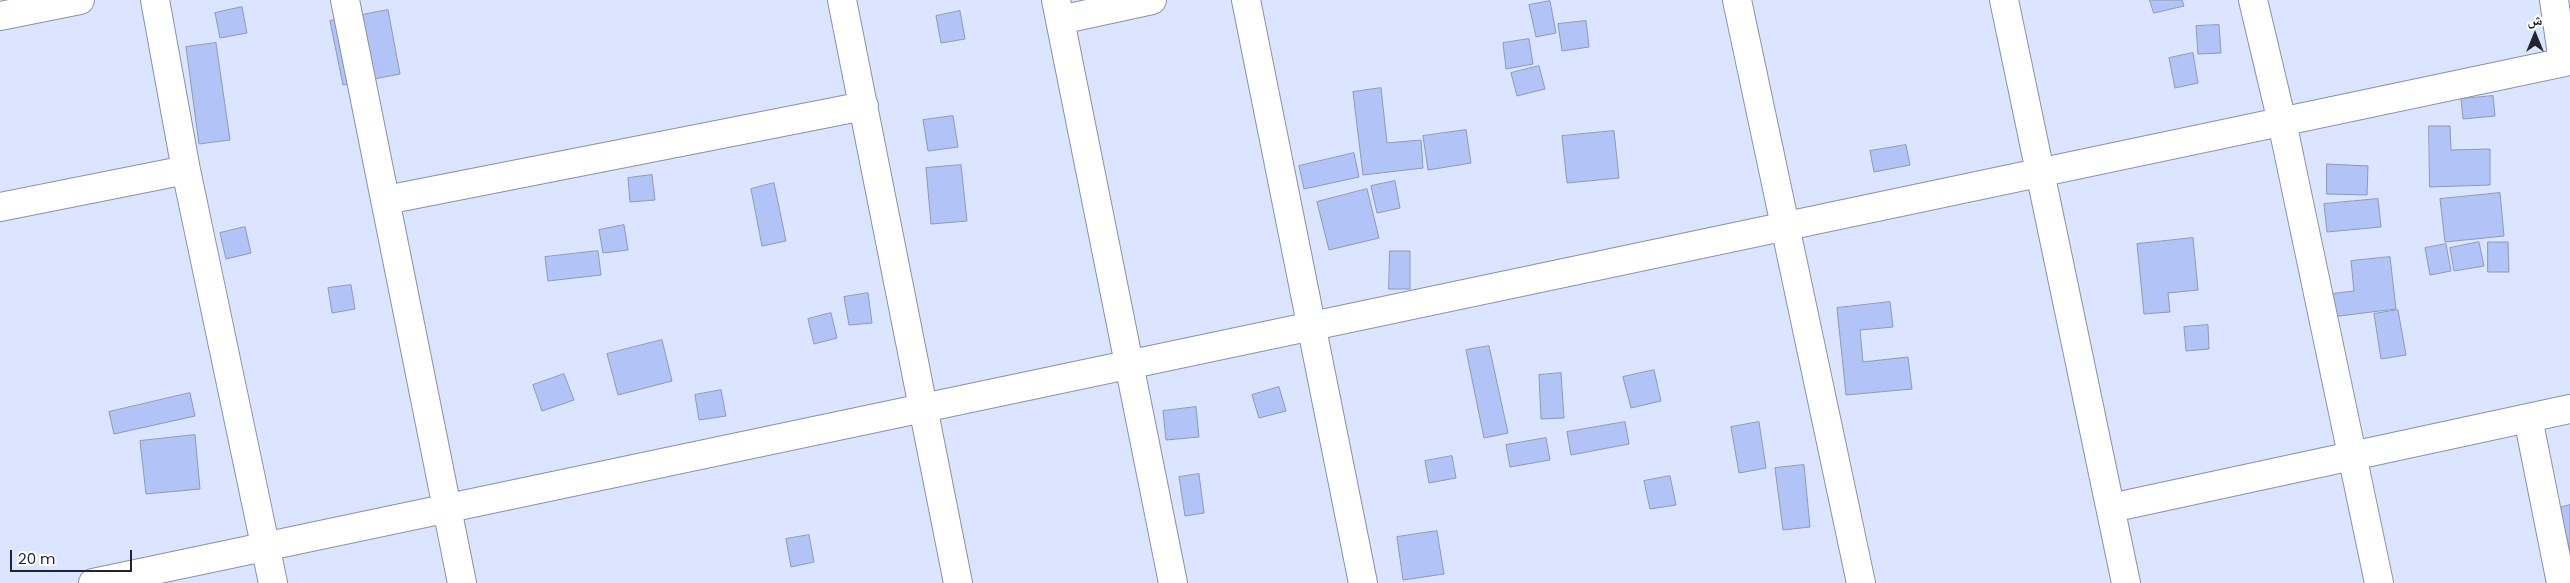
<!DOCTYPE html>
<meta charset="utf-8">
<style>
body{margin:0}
#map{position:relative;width:2570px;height:583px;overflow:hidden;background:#dbe5ff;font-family:Poppins,"Noto Naskh Arabic",sans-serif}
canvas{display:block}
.north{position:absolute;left:2510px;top:10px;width:50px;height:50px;-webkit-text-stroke:4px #fff;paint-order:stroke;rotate:0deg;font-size:14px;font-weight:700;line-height:20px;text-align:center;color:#212531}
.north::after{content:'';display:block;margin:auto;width:18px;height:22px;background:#212531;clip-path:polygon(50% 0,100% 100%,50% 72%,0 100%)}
.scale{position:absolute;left:10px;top:550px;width:122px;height:22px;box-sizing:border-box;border:2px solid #212531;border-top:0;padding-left:6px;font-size:15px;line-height:18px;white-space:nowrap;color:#212531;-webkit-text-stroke:4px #fff;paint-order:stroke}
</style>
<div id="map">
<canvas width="2570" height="583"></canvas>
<div class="north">ش</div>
<div class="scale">20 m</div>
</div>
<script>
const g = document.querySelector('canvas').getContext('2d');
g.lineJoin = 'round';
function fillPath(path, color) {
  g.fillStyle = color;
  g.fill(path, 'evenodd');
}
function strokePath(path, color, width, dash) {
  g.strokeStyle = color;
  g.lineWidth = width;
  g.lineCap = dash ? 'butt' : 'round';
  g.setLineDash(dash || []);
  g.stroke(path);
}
const building = new Path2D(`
 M2150,0H2182L2184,6L2154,13Z
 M1550,1L1556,33L1536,37L1529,5Z
 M242,7L247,33L220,38L215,13Z
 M388,10L400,74L343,85L330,21Z
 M960,11L965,39L941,43L936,16Z
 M1586,21L1589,47L1562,51L1558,24Z
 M2219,25L2221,53L2198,54L2196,26Z
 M1529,39L1533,64L1506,69L1503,43Z
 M216,43L230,140L199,144L186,47Z
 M2193,53L2198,83L2175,88L2169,58Z
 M1539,66L1545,89L1517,96L1511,73Z
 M1381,88L1387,143L1421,140L1423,168L1363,175L1353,92Z
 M2493,96L2495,116L2463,119L2461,99Z
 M953,116L958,147L928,151L923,120Z
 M2429,126H2450L2451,150L2490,149V185L2430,187Z
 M1466,130L1471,163L1428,170L1423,136Z
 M1614,131L1619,178L1567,183L1562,136Z
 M1906,145L1910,165L1874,172L1870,151Z
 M1354,153L1359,177L1304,189L1299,166Z
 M2327,164L2368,166L2367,195L2327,194Z
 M961,165L967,221L931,224L926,168Z
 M652,175L655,200L630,202L628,178Z
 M1395,181L1400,208L1377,213L1371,186Z
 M774,183L786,241L762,246L751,189Z
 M1367,189L1379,238L1329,250L1317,202Z
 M2500,193L2504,236L2445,242L2440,199Z
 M2378,199L2381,227L2327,232L2324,204Z
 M624,225L628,250L603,253L599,230Z
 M245,227L251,253L226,259L220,233Z
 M2193,238L2198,290L2168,293L2170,312L2144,314L2137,244Z
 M2479,242L2484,266L2454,271L2450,248Z
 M2488,242H2508L2509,272H2488Z
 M2446,244L2451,271L2430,275L2425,248Z
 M598,251L601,275L548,281L545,257Z
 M1390,251H1410V289H1389Z
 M2390,257L2396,309L2331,317L2329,294L2354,291L2351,261Z
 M351,285L355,309L332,313L328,288Z
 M868,293L872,323L849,325L844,297Z
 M1890,302L1893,327L1860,330L1863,362L1908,357L1912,389L1846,395L1837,308Z
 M2398,310L2406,355L2381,359L2374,314Z
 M831,313L837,338L814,344L808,319Z
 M2208,325L2209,349L2186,351L2184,327Z
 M662,340L672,381L618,395L607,354Z
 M1489,346L1508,433L1484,438L1466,350Z
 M1654,370L1661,401L1631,408L1623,377Z
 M1561,373L1564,418L1541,419L1539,375Z
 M564,374L574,400L542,411L533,385Z
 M1279,387L1286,411L1259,418L1252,395Z
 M721,390L726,416L699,420L695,395Z
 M190,393L195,416L114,434L109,412Z
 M1196,407L1199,437L1166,440L1163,411Z
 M1625,422L1629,444L1571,455L1567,432Z
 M1759,422L1766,468L1739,473L1731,427Z
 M195,435L200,489L146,494L140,441Z
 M1546,438L1550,460L1510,467L1506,445Z
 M1452,456L1456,478L1429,483L1425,461Z
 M1804,465L1810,527L1783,530L1775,468Z
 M1199,474L1204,513L1185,516L1179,477Z
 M1670,476L1676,505L1650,509L1644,481Z
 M2570,505V551L2559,508Z
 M1437,531L1444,574L1403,580L1397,537Z
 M809,535L814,562L791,567L786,539Z`);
fillPath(building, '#b1c3f7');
strokePath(building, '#8e99b7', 1);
const minor = new Path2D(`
 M155,0L186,170L273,583
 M345,0L462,583
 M842,0L958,583
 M1056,0L1173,583
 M1246,0L1363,583
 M1737,0L1861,583
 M2004,0L2126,583
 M2253,0L2282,122L2379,583
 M2554,0L2563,62
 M0,16L80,0
 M1060,20L1152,0
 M386,200L864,106
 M0,207L186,170
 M2528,418L2561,583
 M2111,508L2570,409
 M93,583L2570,61`);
strokePath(minor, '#8791af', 30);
strokePath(minor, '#fff', 28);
</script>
